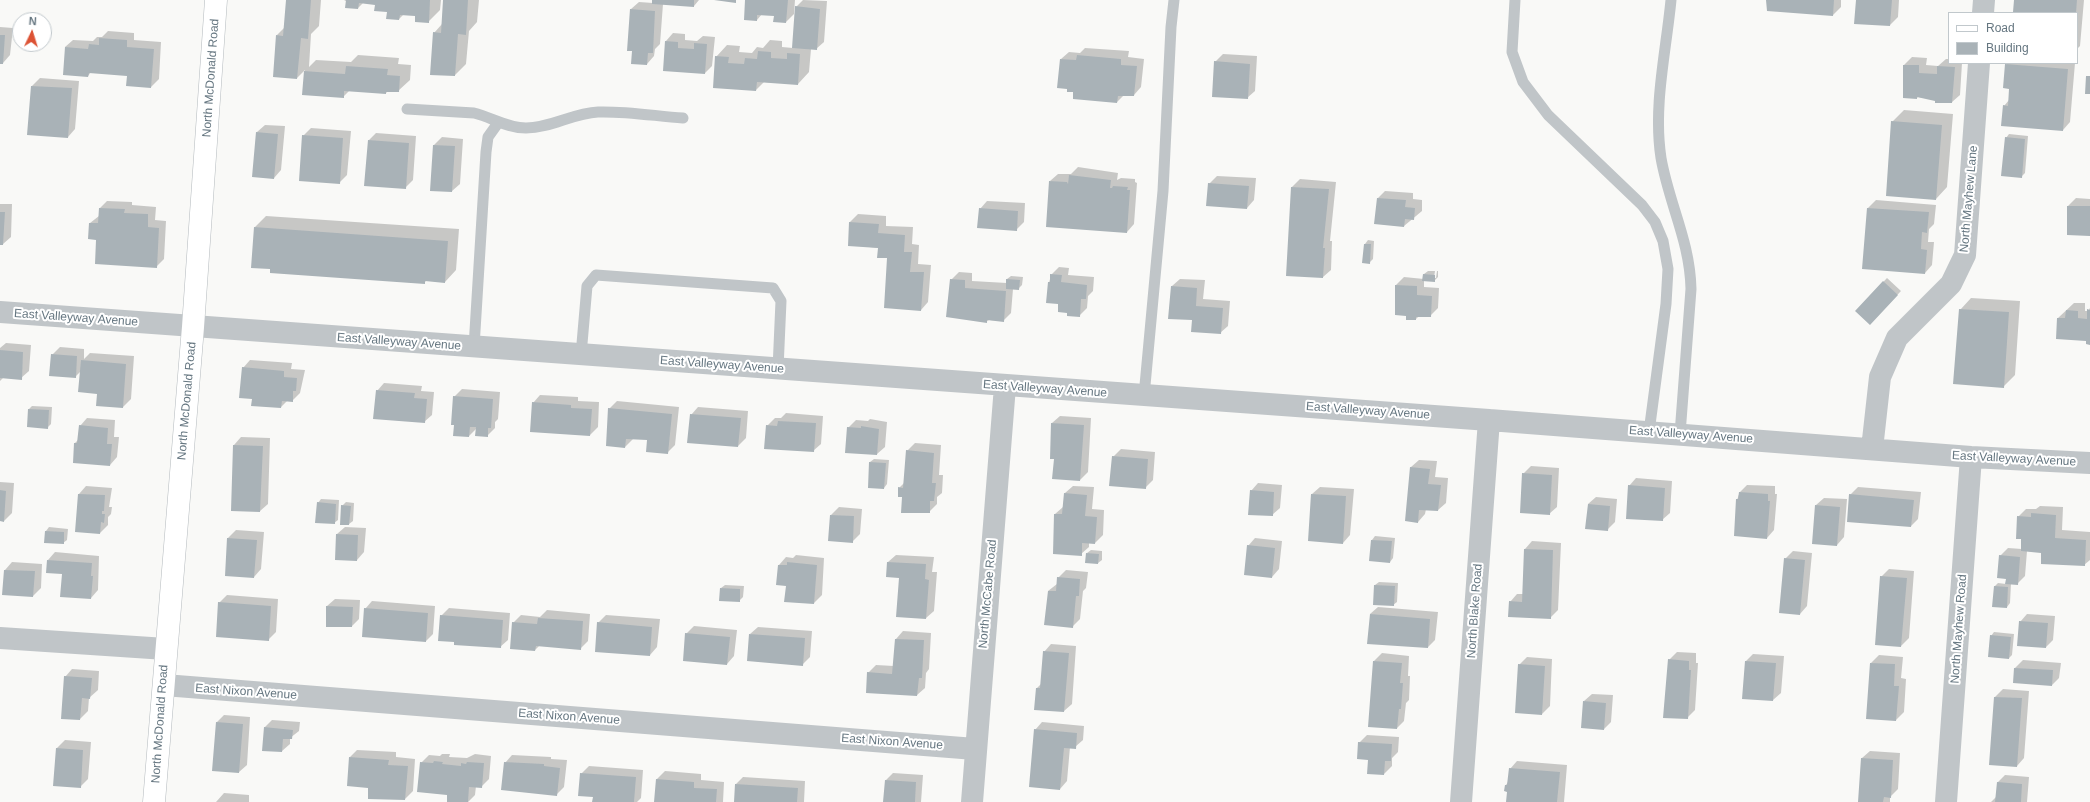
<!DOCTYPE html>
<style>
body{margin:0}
#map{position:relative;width:2090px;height:802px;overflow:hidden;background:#f9f9f7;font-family:Helvetica,sans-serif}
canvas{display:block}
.legend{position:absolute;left:1948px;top:12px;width:130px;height:52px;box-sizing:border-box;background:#fff;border:1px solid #c1c8cc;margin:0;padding:5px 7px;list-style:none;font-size:12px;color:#657680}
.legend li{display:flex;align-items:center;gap:8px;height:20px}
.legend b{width:20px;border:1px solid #c1c8cc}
.north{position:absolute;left:12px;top:12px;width:40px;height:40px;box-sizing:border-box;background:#fff;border:1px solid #c1c8cc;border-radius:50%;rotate:4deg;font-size:11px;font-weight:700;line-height:16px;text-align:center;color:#657680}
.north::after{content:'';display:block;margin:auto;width:14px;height:18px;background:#dc5234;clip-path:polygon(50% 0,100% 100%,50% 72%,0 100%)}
</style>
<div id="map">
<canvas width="2090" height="802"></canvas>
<ul class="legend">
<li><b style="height:5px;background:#fff"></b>Road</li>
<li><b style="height:11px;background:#a9b2b7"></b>Building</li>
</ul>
<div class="north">N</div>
</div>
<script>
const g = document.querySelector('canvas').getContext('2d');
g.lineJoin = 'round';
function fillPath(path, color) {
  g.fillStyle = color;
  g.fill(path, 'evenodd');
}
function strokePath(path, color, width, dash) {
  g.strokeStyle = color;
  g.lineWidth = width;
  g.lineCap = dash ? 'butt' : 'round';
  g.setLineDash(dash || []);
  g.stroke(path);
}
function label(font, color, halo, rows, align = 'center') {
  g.font = font + ' Helvetica,sans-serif';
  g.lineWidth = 4;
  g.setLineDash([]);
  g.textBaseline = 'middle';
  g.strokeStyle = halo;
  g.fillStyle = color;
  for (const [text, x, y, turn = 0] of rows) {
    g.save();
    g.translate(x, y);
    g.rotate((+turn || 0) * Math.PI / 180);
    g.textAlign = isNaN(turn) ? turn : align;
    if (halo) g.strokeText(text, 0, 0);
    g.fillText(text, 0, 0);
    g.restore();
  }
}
fillPath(new Path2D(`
 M287,0H321L319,26L311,34L309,67L316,60L351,62L358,55L399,58L398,64L411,65L410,80L398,91H388L386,93L350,90L343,97L303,94L305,70L297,78L277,35L285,27Z
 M344,0H441L440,10L428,22L416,15L404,14L399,19L376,4L363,3L358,8Z
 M444,0H479L477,22L469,31L466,64L455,75L434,33L442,24Z
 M653,0H699L694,6L663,4L660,44L655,49L654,56L647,64L633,50L631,9L639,2L653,3Z
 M746,0H795L794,14L786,22L775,15L762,14L757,20Z
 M803,0L827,1L824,42L816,49H811L809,72L798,84L764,82L756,90L716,57L727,45L740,46L739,52L752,53L757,47L763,48L770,40L782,41V47L793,48L796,7Z
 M1768,0H1841V7L1833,15Z
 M1857,0H1899L1898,17L1890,25Z
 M2015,0H2084L2080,46L2077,49V13H2020Z
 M0,27L13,28L10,55L3,63H0Z
 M108,31L134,33V40L161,42L159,79L151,87L128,75L91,72L88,76L65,47L73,40L93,41L97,37H102Z
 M673,33L685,34V40L697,41L703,36L715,37L712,66L705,73L664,70L666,41Z
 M1085,48L1129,51L1128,57L1144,59L1141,87L1134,95H1124L1117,102L1074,92L1061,59L1069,52L1080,53Z
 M1223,54L1257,56L1255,91L1247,98L1215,62Z
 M1912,57L1927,58L1926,65L1938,66L1946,59H1949V63H1962L1960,95L1952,102L1918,97L1917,98L1904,65Z
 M2008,63H2075L2070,122L2063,130L2004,106L2009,100L2011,88L2006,65Z
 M40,78L79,81L75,129L68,137L32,86Z
 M1904,110L1953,114L1947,187L1936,199L1892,122Z
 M265,125L285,126L281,170L274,178L257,132Z
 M311,128L351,131L347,175L339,183L303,136Z
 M376,133L416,136L413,180L405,188L369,140Z
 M2009,134L2028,136L2025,173L2021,177L2006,138Z
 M442,137L463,139L460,184L452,191L431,190L434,145Z
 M1078,167L1118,173L1117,180L1121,178L1135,179V182L1137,183L1134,224L1127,232L1050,181L1058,174H1071Z
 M1217,176L1256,178L1254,200L1247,208L1209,184Z
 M1300,179L1336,182L1330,241H1332L1331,270L1323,277L1287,275L1292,187Z
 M1385,191L1413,193V199L1422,200V211L1404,226L1378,198Z
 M2076,198L2090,199V235H2068V206Z
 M1876,200L1936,205L1934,224L1929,229L1928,242H1934L1932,265L1925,273L1863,268L1868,208Z
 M107,201L132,202V205L156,207L155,220L166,221L164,259L156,267L97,239L90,223L99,216L100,208Z
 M987,201L1025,203L1024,222L1016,230L980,209Z
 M0,204H12L11,237L3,244H0Z
 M858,214L886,216V226L913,227L912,244L919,245L918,264L931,265L928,302L921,310L889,258L879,248L849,245L850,222Z
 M266,216L459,229L456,270L445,282L427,280L424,283L271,268L255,227Z
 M1368,240L1374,241L1373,259L1369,263L1363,262L1365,244Z
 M1059,267L1069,268L1068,275L1094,277L1093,291L1088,296L1087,308L1079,316L1068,312L1059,303L1049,283L1051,275Z
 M1428,271H1435L1434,278H1436L1437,271H1438V277L1434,281L1424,280V287L1439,288L1438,308L1430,316H1419L1416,319L1396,285L1404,277L1424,279V274Z
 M959,272L972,273V281L1007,283V279L1011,276L1023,277L1022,285L1018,289H1013L1011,313L1003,321L989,320L986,322L951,280Z
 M1887,278L1901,291L1870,324L1856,311Z
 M1180,279L1205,280L1203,299L1230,301L1228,326L1220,333L1193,319L1172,286Z
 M1971,298L2020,301L2015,375L2003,387L1960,310Z
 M2074,303H2085V311H2088L2090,308V343L2058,318Z
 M6,343L31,345L29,371L21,378L4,377L0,381V348Z
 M60,347L84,349V359L90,353L134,356L131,399L123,407L98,393L81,371L75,377L52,355Z
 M250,360L292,363L291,369L305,370L300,393L292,401L288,400L281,407L243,368Z
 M384,383L422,386L421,391L434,392L432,415L424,422L377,391Z
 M462,389L500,392L498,419L495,422V428L487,436L477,428L469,436L454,397Z
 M540,395L578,397V401L599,402L598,427L590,435L533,403Z
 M617,401L679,407L675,445L667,453L648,439H633L625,447L609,409Z
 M32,406L52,407L51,424L47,428L29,409Z
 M698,407L748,411L746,438L738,446L691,415Z
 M786,413L823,416L821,444L813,451L767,426L775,418H781Z
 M1060,416L1091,418L1088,472L1080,480L1055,458L1052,423Z
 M87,418L115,420L114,437H119L117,457L110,465L74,462L75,443L79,439L80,426Z
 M870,419L887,422L885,447L877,454L848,428L856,420L868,421Z
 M241,437L270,438L268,504L260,511L234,445Z
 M915,443L941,445L939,475H943L942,493L937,497V504L929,512L903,496L899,488L904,483L907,451Z
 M1121,449L1155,452L1153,480L1145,488L1113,457Z
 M874,459L889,460L887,484L884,488L870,462Z
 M1419,460L1437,461L1435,477L1448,478L1446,503L1438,510L1426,509L1425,514L1418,522L1411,467Z
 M1531,466L1559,468L1557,507L1549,514L1523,474Z
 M1636,478L1672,481L1670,513L1662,520L1629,486Z
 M0,482L14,483L12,513L4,521L0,520Z
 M1258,483L1282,485L1280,508L1272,515L1251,491Z
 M1747,485L1775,486V494H1777L1774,530L1767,538L1737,500L1740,492Z
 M86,486L112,488L109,507H112L111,514L108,517V525L100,533L76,531L79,494Z
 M1073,486L1094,487L1092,509L1104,510L1103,535L1095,543H1089V547L1081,554L1055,514L1063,507L1065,493Z
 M1320,487L1354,489L1350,535L1343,543L1312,494Z
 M1858,487L1921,492L1918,519L1911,526L1850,495Z
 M1596,497L1617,499L1615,522L1607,530L1588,504Z
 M1824,498L1847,499L1844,537L1837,545L1816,505Z
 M321,499L339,500L338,520L334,523L318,503Z
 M346,502L354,503L353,521L349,524L342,506Z
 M2040,506L2063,507L2062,530L2090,532V560L2084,565L2042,552L2027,551L2025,576L2017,584L2011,583L2010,603L2007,607L1994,587L1998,583L2006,584L2007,578L2000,556L2008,548L2022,549L2023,538L2018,517L2026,509H2036Z
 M839,507L862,509L860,534L852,542L831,515Z
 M49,527L68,529L67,540L63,543L45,542L46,531Z
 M345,527L366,528L364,552L357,560L337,534Z
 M236,530L264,532L261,569L254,577L226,575L228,538Z
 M1375,536L1395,538L1393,558L1390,562L1372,540Z
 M1255,538L1282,541L1279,569L1272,577L1248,546Z
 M1532,541L1561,543L1558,610L1550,618L1510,602L1517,594H1523L1525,549Z
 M1091,550L1102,551V560L1098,563L1087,553Z
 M1793,551L1812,553L1807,606L1800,614L1785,559Z
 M55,552L99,556L98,590L91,598L48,560Z
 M796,555L824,558L822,595L814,603L787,585L779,565L786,557L793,558Z
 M896,555L934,557L932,572H937L934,611L926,618L897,616L900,577L888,562Z
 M12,562L42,564L41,588L33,596L3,594L5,570Z
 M1889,569L1914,571L1909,638L1901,646L1881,577Z
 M1066,570L1088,572L1086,588L1083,591L1080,619L1073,626L1048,591L1057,584L1058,578Z
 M1379,582L1398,583L1397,602L1393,605L1375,585Z
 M725,585L744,586L743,597L739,601L721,588Z
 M227,595L278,599L276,632L268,640L219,603Z
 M335,599L360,600L359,619L352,626L327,606Z
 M372,601L435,606L433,634L426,641L365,609Z
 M1378,607L1438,612L1435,640L1428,647L1370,614Z
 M449,608L510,613L508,640L500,647L455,642L441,616Z
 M547,610L590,614L588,641L580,649L540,645L535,650L513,623L521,615L540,617Z
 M2027,614L2055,616L2053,640L2046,647L2020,622Z
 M606,615L660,619L657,647L650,655L598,623Z
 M694,626L737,630L734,656L727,664L686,634Z
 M758,627L812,631L810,657L802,665L750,634Z
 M903,631L931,633L929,669L926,673L925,688L917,695L868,673L876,665L894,666L896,639Z
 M1994,632L2014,634L2012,655L2009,658L1991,636Z
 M1051,644L1076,646L1072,704L1064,711L1037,688L1041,684L1044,652Z
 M1677,652L1696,653V663H1698L1695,710L1687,718L1669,660Z
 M1382,653L1409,656L1408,676H1410L1409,700L1406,703L1404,721L1397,728L1374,661Z
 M1753,654L1784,656L1781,693L1773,700L1743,698L1746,661Z
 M1879,655L1903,657L1901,678L1906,679L1904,712L1896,720L1867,718L1871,663Z
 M1527,657L1552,659L1550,706L1542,714L1519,665Z
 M2023,660L2061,663L2059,678L2052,685L2014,682L2015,668Z
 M72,669L99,671L98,690L89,698L88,711L80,719L65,677Z
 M2003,689L2029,691L2024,758L2017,766L1990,764L1995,697Z
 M1592,694L1613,695L1611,722L1604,729L1584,701Z
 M224,715L250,717L247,765L239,772L217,722Z
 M272,720L300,722L299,731L290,738V744L282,751L264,728Z
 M1042,722L1084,726L1083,740L1075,747H1070L1067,781L1060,789L1035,730Z
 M1367,735L1399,737L1398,752L1392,758V766L1384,774L1369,759L1359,743Z
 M65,740L91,742L88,779L80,787L54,785L57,748Z
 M357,750L396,752V757L415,759L413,791L405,799L370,787L350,757Z
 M1870,751L1900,753L1898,789L1890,797V802H1859L1862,758Z
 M442,754H450L449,757L467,758L475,754L491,756L489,779L481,787L476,786L475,795L468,802L448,794L421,763L429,755L440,756Z
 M512,755L551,757V759L567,760L564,787L557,794L505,763Z
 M1517,761L1567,765L1564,802H1507L1508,791L1506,785L1508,782L1510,769Z
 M589,766L643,770L641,798L637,802H593L594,796L581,774Z
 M665,771L701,774V780L724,782L723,802H655L657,779Z
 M893,773L923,775L921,802H884L886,780Z
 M2005,775L2029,777L2027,802H1991L1997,796L1998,782Z
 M743,777L805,781L804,802H735L736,784Z
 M224,793L249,795V802H216Z`), '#0003');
fillPath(new Path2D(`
 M286,0H311L308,39L301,38L297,79L273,77L276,35L283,36Z
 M346,0H430L429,23L415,22V16L400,15L399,20L386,19L387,12L374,11L375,5L359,3L358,9L345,8Z
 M443,0H468L466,35L458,34L455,76L430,75L433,32L441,33Z
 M652,0H694V7L652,4Z
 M714,0H736V3Z
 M745,0H788L786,23L773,22L774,16L757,15V21L744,20Z
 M1766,0H1834L1833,16L1767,11Z
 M1856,0H1892L1890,26L1854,24Z
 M2014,0H2077L2076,13L2013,12Z
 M795,6L820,9L817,50L792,48Z
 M630,9L655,11L653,53H648L647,65L631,64L632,51H627Z
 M0,35H5L3,64H0Z
 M99,38L127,40V47L154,49L151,88L126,86L127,76L89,73L88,77L63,75L65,47L88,49L89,44L99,45Z
 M665,41L678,42V48L694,49V43L707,44L705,74L663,71Z
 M758,51L771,52V58L787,59V53L800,54L798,85L757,82L756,91L713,88L715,56L729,57L728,63L744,64L745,58L757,59Z
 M1077,55L1121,59V65L1137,66L1134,96H1118L1117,103L1073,99V92H1067V89L1057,88L1060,59L1076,60Z
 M1214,61L1250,64L1248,99L1212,97Z
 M2005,64L2068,69L2063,131L2001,126L2003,105L2008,106L2009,89L2003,88Z
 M1903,65H1919V73L1937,74V66L1955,67L1952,103H1935V101L1917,97V99L1903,98Z
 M346,66L388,69L387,75L400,76L399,92H386V94L344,91V98L302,95L304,71L345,74Z
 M2086,76H2090V94H2085Z
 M31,86L72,88L68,138L27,135Z
 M1891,121L1942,125L1936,200L1886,196Z
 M256,132L278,134L274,179L252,177Z
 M302,135L343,138L340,184L299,181Z
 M2005,137L2025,139L2022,178L2001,176Z
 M368,140L409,143L406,189L364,186Z
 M433,145L455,146L452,192L430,191Z
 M1069,175L1111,180L1110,188H1112L1113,186L1128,187L1127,190H1130L1127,233L1046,227L1049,181L1067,182L1068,184Z
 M1208,183L1249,186L1247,209L1206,206Z
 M1291,187L1329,189L1323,248H1325L1323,278L1286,276Z
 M1377,198L1406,200L1405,207L1415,208L1414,220L1405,219L1404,227L1374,224Z
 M2067,206H2090V236L2067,235Z
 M99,208L125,209L124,213L148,214V227L159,228L157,268L95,264L96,240L88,239L89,223H98Z
 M979,208L1018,211L1017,231L977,228Z
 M1867,208L1929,212L1927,233L1922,232L1921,249L1927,250L1925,274L1862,269Z
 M0,212H5L3,245H0Z
 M849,222L879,224L878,233L905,235L904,252H912L910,272H924L921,311L884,308L887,258H877L878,248L848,246Z
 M254,227L448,241L445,283L425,281V284L270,273V269L251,268Z
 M1364,244H1371L1370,264L1362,263Z
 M1050,274L1062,275L1061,282L1087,285L1086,299H1081L1080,317L1067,316V313L1058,312V304L1046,303L1048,282H1050Z
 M1423,274L1435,275V282L1422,281Z
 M950,279L965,280V288L1006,291L1004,322L987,320V323L946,317Z
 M1006,279L1020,280L1019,290L1006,289Z
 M1883,281L1898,295L1870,325L1855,311Z
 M1395,285L1417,286V295L1432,296L1431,317H1416V320H1406V316L1395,315Z
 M1171,286L1197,288L1196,306L1223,308L1221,334L1191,332L1192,320L1168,319Z
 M1959,309L2009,312L2004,388L1953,384Z
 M2087,309L2090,310V345L2086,344V341L2056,339L2057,318H2065L2066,310L2078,311V318L2087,319Z
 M0,350L23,352L22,380L0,378Z
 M51,354L77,356L76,378L49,376Z
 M81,360L126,364L123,408L96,406L97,394L78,392Z
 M242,367L284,371V377L297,378L296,391H293V402L282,401L281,408L251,406L252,399L239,398Z
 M376,390L415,393L414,398L427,399L425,423L373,419Z
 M453,396L493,399L491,428H488V437L475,436L476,427H470L469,437L453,436L454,425H451Z
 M532,402L571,405V408L592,409L590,436L530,432Z
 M608,408L672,414L668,454L646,452L647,440L626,439L625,448L606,446Z
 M28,409L49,410L48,429L27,427Z
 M690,414L741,418L738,447L687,443Z
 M778,421L816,423L814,452L764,449L766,425L777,426Z
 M1051,423L1084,425L1080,481L1052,479L1054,459H1050Z
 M79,425L108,428L107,444H112L110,466L73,463L74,443H77Z
 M861,426L879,429L877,455L845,453L847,427L861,428Z
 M233,445L263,446L260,512L231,511Z
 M906,450L934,453L932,483H936L934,501H930V513H901L902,497H898V487L903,488Z
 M1112,456L1148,459L1146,489L1109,486Z
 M869,462L886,463L884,489L868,488Z
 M1410,467L1430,469L1428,484L1441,485L1438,511L1419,510L1418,523L1405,521Z
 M1522,473L1552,475L1550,515L1520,513Z
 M1628,485L1665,488L1663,521L1626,519Z
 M0,490L6,491L4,522L0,521Z
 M1250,490L1274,492L1273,516L1248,515Z
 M1739,492L1768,494V501H1770L1767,539L1734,536L1736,499H1738Z
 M1064,493L1087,495L1085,516L1097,517L1095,544L1082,543V556L1053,554L1054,514H1062Z
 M78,494L105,495L104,511H102V514H105L104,523L101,522L100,534L75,532Z
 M1311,494L1346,496L1343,544L1308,541Z
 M1849,494L1914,500L1911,527L1847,522Z
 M317,502L336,504L335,524L315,523Z
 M1588,504L1610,506L1608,531L1585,529Z
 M341,505L351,506L349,525H340Z
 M1815,505L1840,507L1837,546L1812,544Z
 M2031,513L2056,515L2055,538L2086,540L2085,566L2041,564V553L2021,551V539H2016L2017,516L2031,517Z
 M830,515L854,516L853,543L828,541Z
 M45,531L64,532V544L44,543Z
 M336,534L358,535L357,561L335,560Z
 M227,538L257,540L254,578L225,576Z
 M1371,540L1392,541L1390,563L1369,561Z
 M1247,545L1275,548L1272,578L1244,575Z
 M1524,549L1553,550L1551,619L1508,617L1509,601L1522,602Z
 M1086,553L1099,554L1098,564L1085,563Z
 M1999,555L2020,557L2018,585L2005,584L2006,579L1997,578Z
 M1784,558L1805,560L1800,615L1779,613Z
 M47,560L92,563L91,576H93L91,599L60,597L62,574L46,573Z
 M787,562L817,565L814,604L784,602L786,586L776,585L778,565H787Z
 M887,562L926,564L925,579L929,580L926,619L896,617L899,578L886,577Z
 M4,570L35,571L33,597L2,595Z
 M1880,576L1907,578L1901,647L1875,645Z
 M1057,577L1080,579L1079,596H1076L1073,628L1044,625L1048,591H1056Z
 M1374,585L1395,586L1394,606L1373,605Z
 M1994,586L2008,587L2007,608L1992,607Z
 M720,588L740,589V602L719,601Z
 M218,602L271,606L269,641L216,637Z
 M326,606L353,607L352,627H326Z
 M364,608L428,613L426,642L362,637Z
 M1370,614L1430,619L1428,648L1367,644Z
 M440,615L503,620L501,648L454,645V642L438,641Z
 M538,618L583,621L581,650L536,646L535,651L510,649L512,622L537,624Z
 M2019,621L2048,623L2046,648L2017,646Z
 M597,622L652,627L650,656L595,652Z
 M685,633L730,637L727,665L683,661Z
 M749,634L805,638L803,666L747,661Z
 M1990,635L2011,637L2009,659L1988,657Z
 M895,639L924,640L922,678H919L917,696L866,693L867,672L892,674Z
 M1043,651L1069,653L1064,712L1034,710L1036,688H1040Z
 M1668,659L1689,661V670H1691L1688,719L1663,718Z
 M1373,661L1402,663L1400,683H1403L1401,709H1399L1397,729L1368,727Z
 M1745,661L1776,663L1773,701L1742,699Z
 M1870,663L1895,664L1894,686H1899L1896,721L1866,719Z
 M1518,664L1545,666L1542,715L1515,713Z
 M2014,668L2053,670L2052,686L2013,683Z
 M64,676L92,678L90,699L82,698L80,720L61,719Z
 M1994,697L2022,698L2017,767L1989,765Z
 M1583,701L1606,703L1604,730L1581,728Z
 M216,722L243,724L239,773L212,771Z
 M264,727L293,730L292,739H283L282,752L262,751Z
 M1034,729L1077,733L1076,749L1064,748L1060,790L1029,787Z
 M1358,742L1392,744L1391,761H1385L1384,775L1367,774L1368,760L1357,759Z
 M56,748L83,750L81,788L53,786Z
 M349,757L389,760L388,765L408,766L405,800L368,799V788L347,786Z
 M1861,758L1893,760L1891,798L1884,797L1883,802H1858Z
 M434,761L443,762L442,764L461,766V763L466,764L467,762L484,763L482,788L469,787L468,802H447V795L417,792L420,762L433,763Z
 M504,762L544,764V766L560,768L557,796L501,790Z
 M1509,768L1560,772L1557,802H1506L1507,792L1504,791L1505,785H1507Z
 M580,773L636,777L634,802H592L593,797L578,796Z
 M656,779L694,782V788L717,789L716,802H654Z
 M885,780L916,782L915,802H883Z
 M1997,782L2022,784L2021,802H1995Z
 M735,784L798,788L797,802H734Z`), '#a9b2b7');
const secondary = new Path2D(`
 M154,802L193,327L216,0`);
strokePath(secondary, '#b3b9bd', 23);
strokePath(new Path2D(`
 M1515,0L1512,52L1523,82L1548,115L1642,205L1655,222L1663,241L1668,269L1666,304L1649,432
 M1671,0C1666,52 1653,106 1661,158C1669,204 1690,241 1691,289L1680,434
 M407,109L474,113C491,117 507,128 526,128C551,128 573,113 598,112C625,111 655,116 683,118
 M474,347L486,152L488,137L498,123
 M581,355L587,286L596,275L773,288L781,301L778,369
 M1144,396L1163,191L1171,27L1174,0`), '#c0c5c8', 11);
strokePath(new Path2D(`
 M1983,13L1984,0
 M0,312L1489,420L1971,457L2090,463
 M1872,449L1880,377L1897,338L1951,284L1965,255L1979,63
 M0,638L166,649
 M164,685L975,749
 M972,802L1005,386
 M1461,802L1489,420
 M1946,802L1971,457`), '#c0c5c8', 22);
strokePath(secondary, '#fff', 22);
label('12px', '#657680', '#fff', [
 ["North McDonald Road",211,78,-86],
 ["North Mayhew Lane",1969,199,-85],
 ["East Valleyway Avenue",76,318,4],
 ["East Valleyway Avenue",399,342,4],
 ["East Valleyway Avenue",722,365,4],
 ["East Valleyway Avenue",1045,389,4],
 ["North McDonald Road",187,401,-85],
 ["East Valleyway Avenue",1368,411,4],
 ["East Valleyway Avenue",1691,435,4],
 ["East Valleyway Avenue",2014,459,3],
 ["North McCabe Road",988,594,-85],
 ["North Blake Road",1475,611,-86],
 ["North Mayhew Road",1959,629,-86],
 ["East Nixon Avenue",246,692,4],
 ["East Nixon Avenue",569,717,4],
 ["North McDonald Road",160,724,-86],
 ["East Nixon Avenue",892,742,4]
]);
</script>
